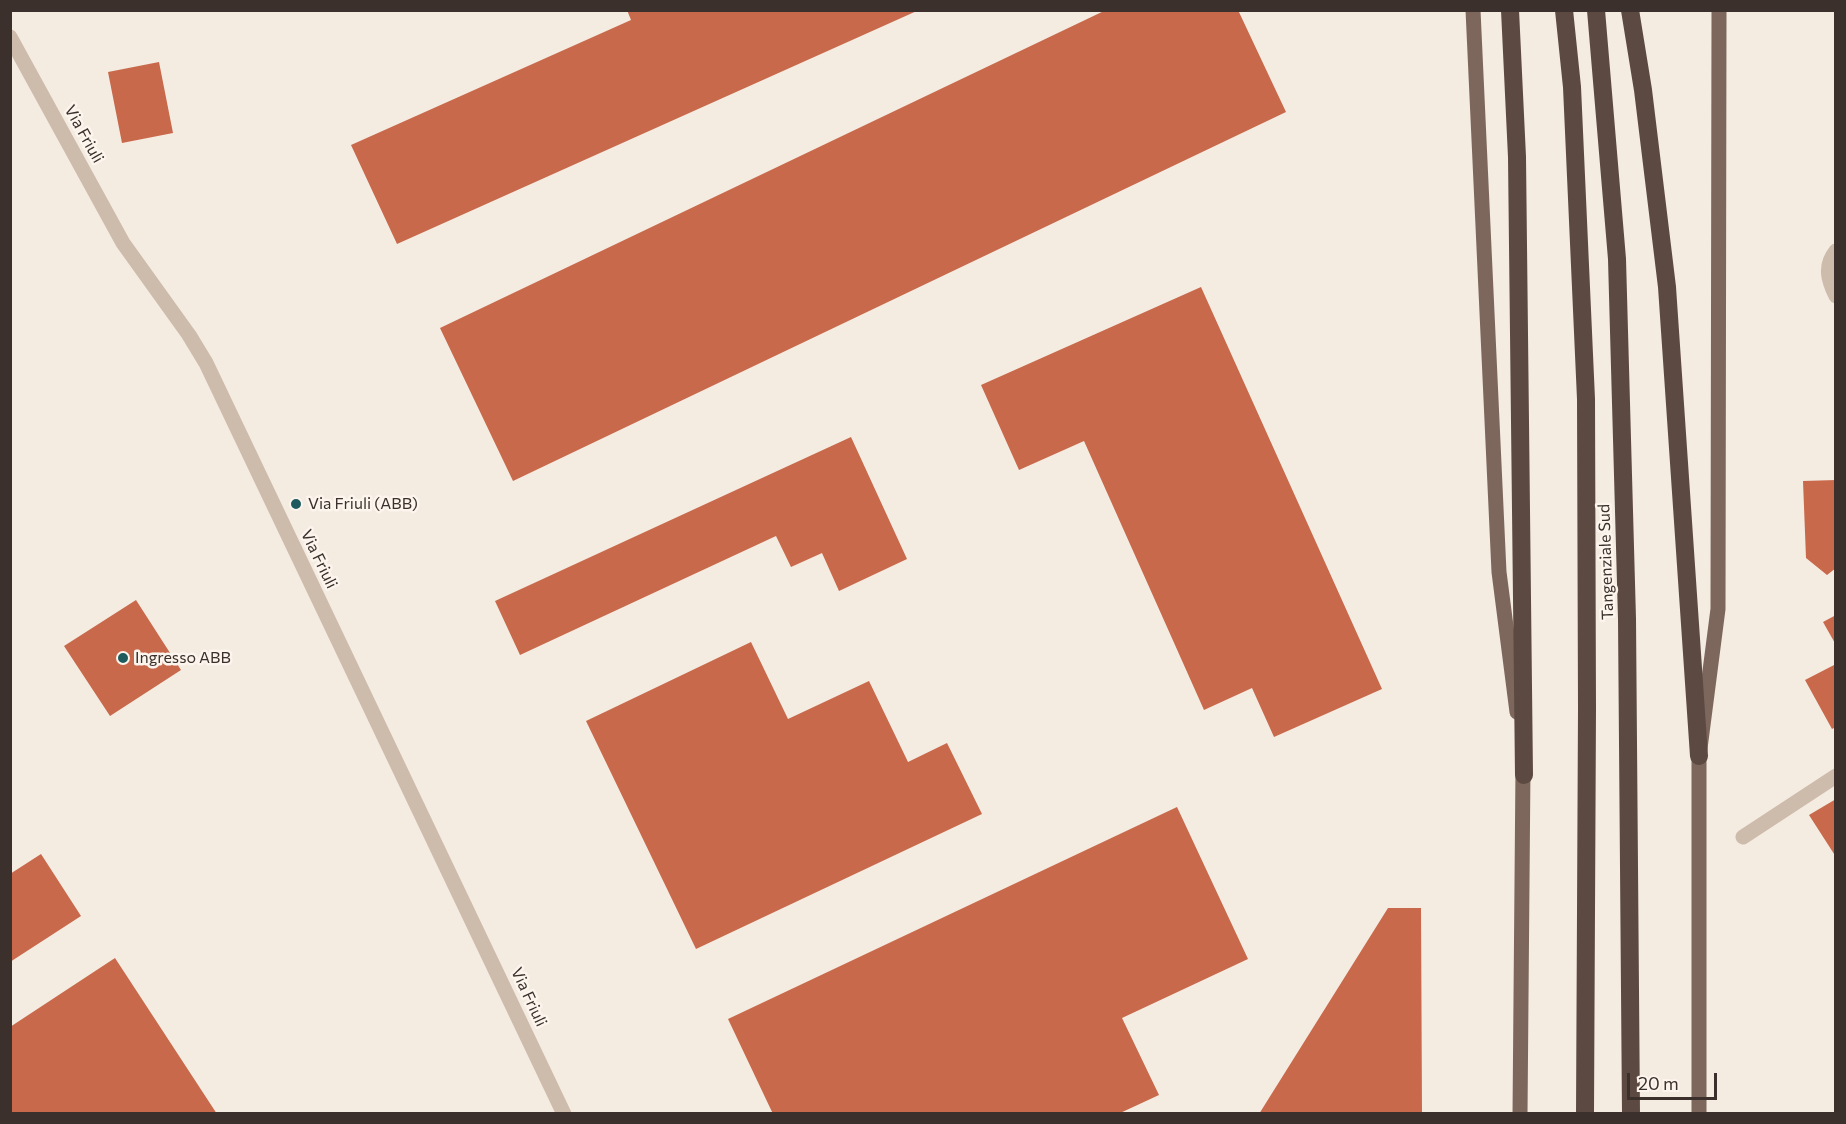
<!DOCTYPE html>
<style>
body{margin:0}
#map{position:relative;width:1846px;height:1124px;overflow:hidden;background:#f4ebe1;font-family:Commissioner,sans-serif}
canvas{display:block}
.frame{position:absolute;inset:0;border:12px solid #3b302b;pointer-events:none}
.scale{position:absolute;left:1627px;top:1073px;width:90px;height:27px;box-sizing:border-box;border:3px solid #3b302b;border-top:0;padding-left:8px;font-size:18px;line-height:21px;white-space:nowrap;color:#3b302b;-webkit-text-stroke:4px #fbf5ee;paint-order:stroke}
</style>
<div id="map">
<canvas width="1846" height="1124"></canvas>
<div class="frame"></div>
<div class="scale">20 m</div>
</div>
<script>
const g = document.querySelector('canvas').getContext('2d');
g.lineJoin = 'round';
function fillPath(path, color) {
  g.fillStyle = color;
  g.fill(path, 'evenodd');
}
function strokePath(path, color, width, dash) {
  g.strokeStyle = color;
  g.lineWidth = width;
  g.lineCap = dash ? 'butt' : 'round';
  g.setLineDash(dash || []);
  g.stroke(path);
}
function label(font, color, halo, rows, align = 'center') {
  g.font = font + ' Commissioner,sans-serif';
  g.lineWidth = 5;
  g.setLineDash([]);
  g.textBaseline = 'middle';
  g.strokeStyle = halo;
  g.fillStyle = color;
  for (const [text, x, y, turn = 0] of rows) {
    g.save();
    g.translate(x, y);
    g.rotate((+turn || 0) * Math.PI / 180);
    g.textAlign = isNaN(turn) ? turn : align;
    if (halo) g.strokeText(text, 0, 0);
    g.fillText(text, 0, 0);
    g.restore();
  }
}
fillPath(new Path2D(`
 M627,10H919L397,244L351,145L631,20Z
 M1106,10H1238L1286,112L513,481L440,328Z
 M159,62L173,133L122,143L108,72Z
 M1201,287L1382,689L1274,737L1252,688L1204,710L1084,441L1019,470L981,385Z
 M851,437L907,559L839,591L822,553L791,567L776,536L520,655L495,601Z
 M1836,480V568L1827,575L1806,558L1803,481Z
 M136,600L181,670L110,716L64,646Z
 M1836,615V645L1823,622Z
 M751,642L788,719L869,681L908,762L947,743L982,814L696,949L586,721Z
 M1836,664V727L1832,729L1805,680Z
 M1836,799V857L1809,815Z
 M1177,807L1248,959L1122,1018L1159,1095L1118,1114H773L728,1019Z
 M41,854L81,916L10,962V874Z
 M1388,908H1421L1422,1114H1259Z
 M115,958L217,1114H10V1027Z`), '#c8694b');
strokePath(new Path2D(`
 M10,37L123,243L189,335L206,363L564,1114
 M1836,251C1824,266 1828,280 1836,296
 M1743,837L1836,776`), '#cdbbac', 15);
strokePath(new Path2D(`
 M1473,10L1499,572L1517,712
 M1520,1114L1523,766
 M1699,1114V756L1718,609L1719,10`), '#7d675c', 15);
strokePath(new Path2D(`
 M1510,10L1517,157L1524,775
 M1564,10L1572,87L1586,399L1587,709L1585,1114
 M1596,10L1617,259L1627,619L1631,1114
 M1630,10L1643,90L1667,287L1699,756`), '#5c4a42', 18);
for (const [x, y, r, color] of [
 [296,504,6,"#1f5a5e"],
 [123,658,6,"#1f5a5e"]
]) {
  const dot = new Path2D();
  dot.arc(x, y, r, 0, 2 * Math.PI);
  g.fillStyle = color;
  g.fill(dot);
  strokePath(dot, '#fbf5ee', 2);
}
label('16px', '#3b302b', '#fbf5ee', [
 ["Via Friuli",84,134,61],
 ["Via Friuli",319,559,64],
 ["Tangenziale Sud",1606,562,-92],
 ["Via Friuli",529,997,65]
]);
label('16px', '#3b302b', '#fbf5ee', [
 ["Via Friuli (ABB)",308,504],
 ["Ingresso ABB",135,658]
], 'left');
</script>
